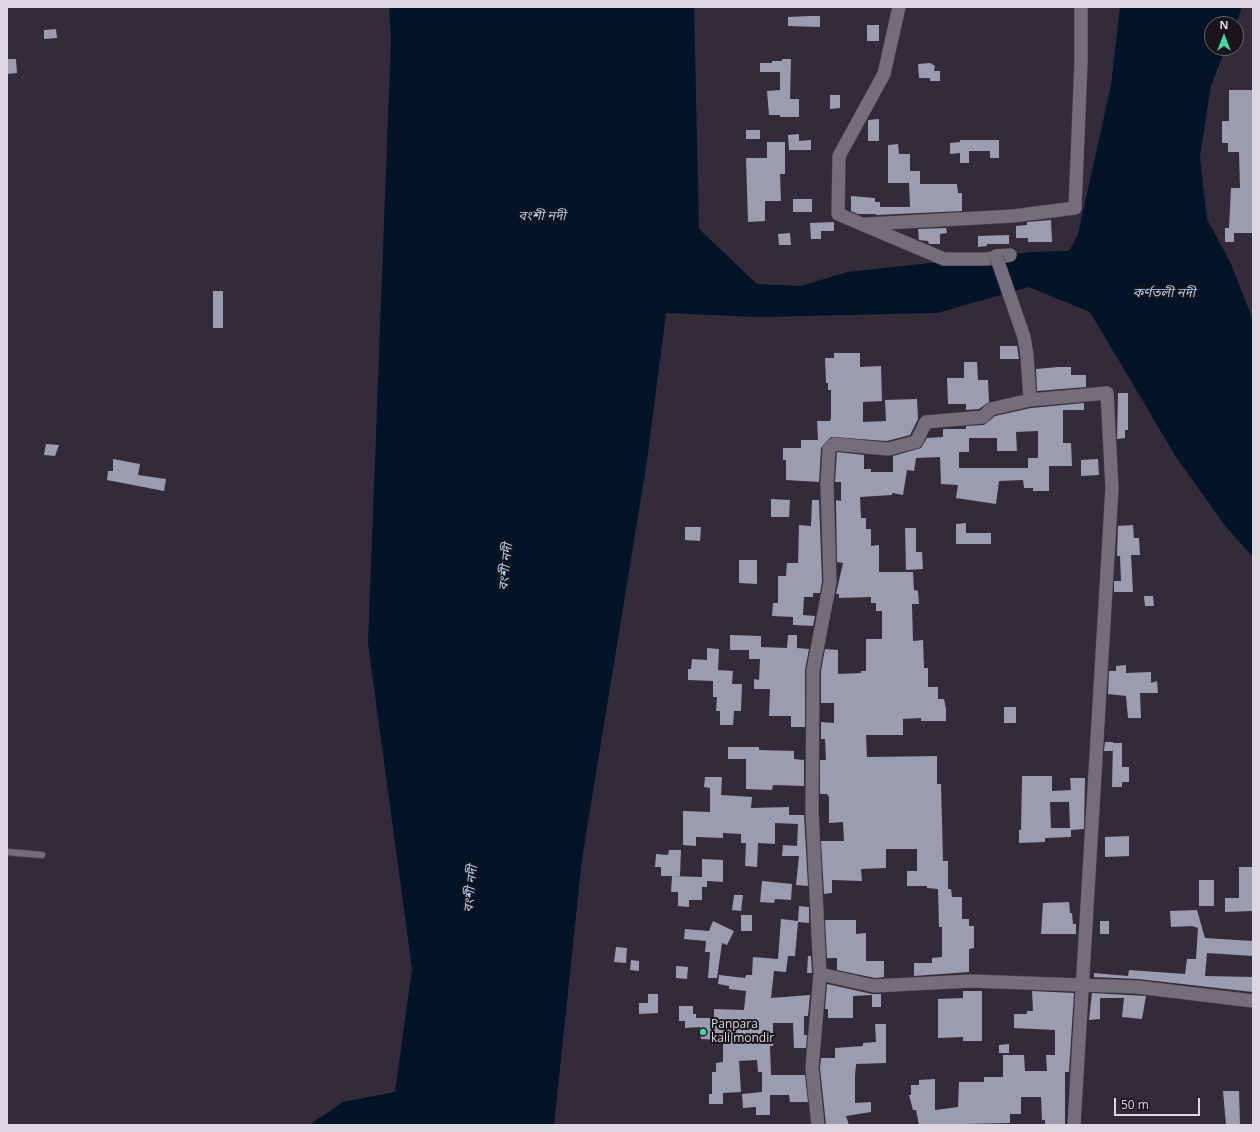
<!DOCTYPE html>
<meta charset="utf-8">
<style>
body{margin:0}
#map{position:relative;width:1260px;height:1132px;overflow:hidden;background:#332b39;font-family:"Open Sans",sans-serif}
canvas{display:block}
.frame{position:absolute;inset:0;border:8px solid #dcd7e0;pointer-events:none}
.north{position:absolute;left:1204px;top:16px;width:40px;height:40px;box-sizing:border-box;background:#19151b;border:1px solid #67636a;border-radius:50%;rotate:0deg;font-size:11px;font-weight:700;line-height:16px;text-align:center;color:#dcd7e0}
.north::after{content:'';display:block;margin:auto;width:14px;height:18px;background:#43d4a0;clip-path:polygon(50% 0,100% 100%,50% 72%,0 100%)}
.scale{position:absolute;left:1114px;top:1098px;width:86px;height:18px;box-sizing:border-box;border:2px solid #dcd7e0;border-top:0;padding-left:5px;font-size:12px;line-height:14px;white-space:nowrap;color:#dcd7e0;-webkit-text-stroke:3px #19151b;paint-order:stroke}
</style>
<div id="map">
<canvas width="1260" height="1132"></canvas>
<div class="frame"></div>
<div class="north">N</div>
<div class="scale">50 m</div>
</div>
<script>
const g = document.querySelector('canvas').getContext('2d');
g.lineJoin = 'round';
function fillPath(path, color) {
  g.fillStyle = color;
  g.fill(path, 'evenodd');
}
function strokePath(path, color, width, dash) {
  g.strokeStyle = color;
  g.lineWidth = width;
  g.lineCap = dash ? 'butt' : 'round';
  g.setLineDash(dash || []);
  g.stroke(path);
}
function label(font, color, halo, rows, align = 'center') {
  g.font = font + ' "Open Sans","Noto Sans Bengali",sans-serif';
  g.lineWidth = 4;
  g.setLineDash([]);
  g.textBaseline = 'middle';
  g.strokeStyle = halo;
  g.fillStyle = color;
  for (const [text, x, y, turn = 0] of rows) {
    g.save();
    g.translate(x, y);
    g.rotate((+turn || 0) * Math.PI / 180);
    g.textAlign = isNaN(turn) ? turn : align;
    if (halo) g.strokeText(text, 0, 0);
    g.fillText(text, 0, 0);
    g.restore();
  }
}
fillPath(new Path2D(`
 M389,7H694L699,229L757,284L801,286L847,272L1033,252L1069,251L1078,234L1111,85L1120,7H1242L1236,24H1212V48H1226L1211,85L1200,157L1207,219L1231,264L1253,320V557L1226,527L1176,457L1090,312L1029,287L937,313L758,317L666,313L647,461L582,859L554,1125H309L343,1102L395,1092L412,969L368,643L391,40Z`), '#031428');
fillPath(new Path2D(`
 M810,16H820V27L788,26V17Z
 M867,25H879V41H867Z
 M56,29L57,38L44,39V30Z
 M7,59H16L17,73L7,74Z
 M782,59H791L790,99H799V117H780V115H769L767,91L780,90V72H760V63H772V61H782Z
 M930,63L935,66L934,71H940V81H930V78H919L918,64Z
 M1229,90H1253V233H1234V242H1225V228H1229L1231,188H1240L1239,152H1228V143H1222V121H1229Z
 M830,95H840V108L830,109Z
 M879,119V141H868V120Z
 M746,130H760V139H746Z
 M799,134V141L811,140V150H789L788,135Z
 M960,140H999V158H990V151H969V163H960V153L950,154V143L960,142Z
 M767,142H785V174H780L781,201H765V221L748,222L746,158H767Z
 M898,144L899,154H910V171H920V184H957L958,193H962V211L876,215V214H858L851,211V196L875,198V202H880V207H910L909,183H888V145Z
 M793,199H812V212H793Z
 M1051,220L1052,242H1028V238H1016V226L1027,225V222Z
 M834,222V231H821V239H811L810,223Z
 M946,228L947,233L940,234V244H929L928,241L919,240L918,229Z
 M790,233L791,245H779L778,234Z
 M1009,235V244H987V246L978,247V236Z
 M213,291H223V328H213Z
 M1000,346H1017L1019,359H1000Z
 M834,353H860V367L881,366L882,401L863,402V422L886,421L885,400L917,399L918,419L910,435L887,441L831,437L821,448L819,482L786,480V460H783V448H801V440H818L817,421H830L831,418V390H828V383H826L825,358H834Z
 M964,362H977L978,380H988L989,402L979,409L966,410V404H948L947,378H964Z
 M1058,367H1071V375H1086V387L1037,391L1036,369Z
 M1118,393H1128V430H1125V438L1117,439Z
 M1084,403V410H1063V443H1071L1072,466H1049V491H1033V488H1024L1023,480L999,481L996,504L956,498L958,485L941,484L940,457L916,458L914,471L907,470L903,495L892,493V495L860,497L861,518H866V529H871V546L879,545V572H913L914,590L918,591L919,604H912L913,641L923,640L924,668H928V687H938V699H944L946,709V721H921V718L903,719V735H866L867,757L937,756V784H941L943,861H948V889H951L952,897H962V919H969V926H974V948L969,949V972L914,976V963H932V958L942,957V927H939L938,889L927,888V886H907V871H917V849H886V868L861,869L862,881L832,880V893L824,894L821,841H844L843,822L829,823V797L827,794H820V760H826L825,739H821V722L834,723V703H821V671L825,649L838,650V674L861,673V671H866V639H882V611H876V603H871V597L839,598V594H836L843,563L837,562L836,500L841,501V482H835L837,452L864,455V469H871V472H893V456L921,448L927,438L943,437V429H966V426L984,425L995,416L1031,408ZM1038,431V458H1028V468H959V452H969V438H997V451H1017L1016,432Z
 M46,444L59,445L55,456L44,455Z
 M113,459L140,464L138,475L166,479L164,491L107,480L108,471H113Z
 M1098,459L1099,475L1081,476V460Z
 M771,499L790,500L789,517H771Z
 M812,500H819L822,581L820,593H813V597H804L803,615L815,616L813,626L793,625V617L772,616L773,603H778V576H786L787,563H798L799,525L811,526Z
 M966,523V533H991V544H956V524Z
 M1133,525L1134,538H1139L1140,555H1131L1133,592H1114V581H1121L1120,556H1117L1118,526Z
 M685,527H701L700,541L685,540Z
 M905,528H916V552H922L923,569L906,570Z
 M739,560H757V584L739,583Z
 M1144,596H1153L1154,606H1145Z
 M730,635L761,636V647L787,648L788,635H797V648L809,649L805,670V727H791V716H769L770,689H754V679L759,680L760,659H749V650H730Z
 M707,648L719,649L718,670L733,671L732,684H742L741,711H734L733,725H720V711H716L717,697H713V681L688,680V669H691L692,659L707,660Z
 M1126,665V673L1151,672V683L1157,681L1158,693H1140L1141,718H1128L1126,696L1108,694L1109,671H1116V666Z
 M1004,707H1016V723H1004Z
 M1105,742H1113V751H1104Z
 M1113,743H1122V767H1129V782H1122V787H1112Z
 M728,747H759V750L794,751V759L804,760V786L773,785L772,790L746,789V759H728Z
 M1022,776H1052V791L1071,790L1070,778H1085L1084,829L1071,830V837L1045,838V842L1019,843V830H1021ZM1050,802H1069L1070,828H1051Z
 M705,777H722L721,795L752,797L751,808L789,807V815H804L808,886L796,885L799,856H782L783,845L797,846L798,824L775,823V844L758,843L757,867L745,866L746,843H741V834L723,833V838L696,837V846L683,845V811L710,812V788L704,787Z
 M1129,836V856L1105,857V837Z
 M669,850H681L680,876H661V867H655L656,854L668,855Z
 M702,859L723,860V882L707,881V887H702V900H689V907L678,906V892H671L672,876L702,877Z
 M1239,867H1253L1252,911L1225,912V898H1239Z
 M1199,880H1214V906H1199Z
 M762,881L792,884L791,900L775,899L774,903L760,902Z
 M734,895H743L741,911L732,910Z
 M1069,902L1070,913H1072L1073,924H1076V934H1041L1043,903Z
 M799,906L809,907V923L798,922L795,956H788L786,972L774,971L771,998L810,995L808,1016H804V1035H807L806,1048H794L793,1023H773V1046H770L771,1075H805L808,1102H790L789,1095H770V1115H756V1107L743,1108L742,1094L762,1092V1072H758L757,1060L739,1061L741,1092L723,1093V1104H709V1094H712V1072H716V1063L723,1062V1040L701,1039L700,1027L685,1028V1021H679V1006H693V1014H696V1018H714V1009L744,1010L746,991L729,989V986L718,984L719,975L745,978L746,975H752L753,957L778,959L781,919L798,921Z
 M1197,910L1205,938L1253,941V956L1207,953L1205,976L1253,977V992L1138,979L1094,977V973L1128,976L1129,970L1185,974L1187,959H1196L1198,928L1192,926L1171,927L1170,911Z
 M741,915H752V931H741Z
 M825,920H856V934L866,933V961H884V977L875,978L837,970V958H827Z
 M713,921L734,931L727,945L722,943L717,978H708L710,952H705L706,941L684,939L685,929L709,931Z
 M1100,921H1109V934H1100Z
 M616,947L627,948L626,963L614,962Z
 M808,956H811L812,973H807Z
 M631,960L639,961V971L630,970Z
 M676,966L688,967L687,979L676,978Z
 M827,984L872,994H881V1007H872V995L853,996V1018H828V1009H825Z
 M963,991H982V1041H963V1037L938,1038V999L963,998Z
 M1032,991L1074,993L1069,1072H1065V1125H1045V1120H1042L1041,1097H1021V1114H1010V1123L919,1125L916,1110H913L909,1095H911V1085H919V1080L935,1079V1110L958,1107L959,1082H984V1077H1003V1055H1024L1025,1071H1047L1046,1055H1055V1030L1014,1028V1014H1027V1011H1033Z
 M1092,993L1146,996L1142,1019L1122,1017L1124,998H1100V1019L1089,1020Z
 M648,994H658V1013L639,1014V1003H648Z
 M875,1024H886V1063L856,1064L855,1076V1103L871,1102V1112L846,1116L849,1125H826L820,1068L821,1058H835V1048L863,1046V1043L876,1042Z
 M1009,1044V1053H999V1045Z
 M1223,1091H1239L1240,1125H1226Z`), '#9b9caf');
const lane = new Path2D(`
 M7,852L42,855`);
const street = new Path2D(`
 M899,7L884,74L839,156L838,214L944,259H987L1010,255L996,256
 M867,224L1013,216L1075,208L1081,62V7
 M1030,400L1107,393L1112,488L1074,1125
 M820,974L874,986L971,981L1137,987L1253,1001
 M818,1125L812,1068L820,974L812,811L813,670L830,582L827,484L829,449L834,444L888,449L916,442L926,422L983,417L991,409L1030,400L1027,355L1024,337`);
strokePath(lane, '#4d4652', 8);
strokePath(street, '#4d4652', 14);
strokePath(lane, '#756c7c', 6);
strokePath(street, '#756c7c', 13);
const streetBridge = new Path2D(`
 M996,256L1024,337`);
strokePath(streetBridge, '#4d4652', 14, []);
strokePath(streetBridge, '#756c7c', 13);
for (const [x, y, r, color] of [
 [703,1032,4,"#43d4a0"]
]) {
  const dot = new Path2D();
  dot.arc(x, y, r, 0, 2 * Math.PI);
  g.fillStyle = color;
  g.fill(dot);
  strokePath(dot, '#19151b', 1.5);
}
label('12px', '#dcd7e0', '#19151b', [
 ["Panpara",711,1025],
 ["kali mondir",711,1039]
], 'left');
label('italic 13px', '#aeccf0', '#19151b', [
 ["বংশী নদী",542,216],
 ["কর্ণতলী নদী",1164,293],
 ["বংশী নদী",506,567,-84],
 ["বংশী নদী",471,889,-84]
]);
</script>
